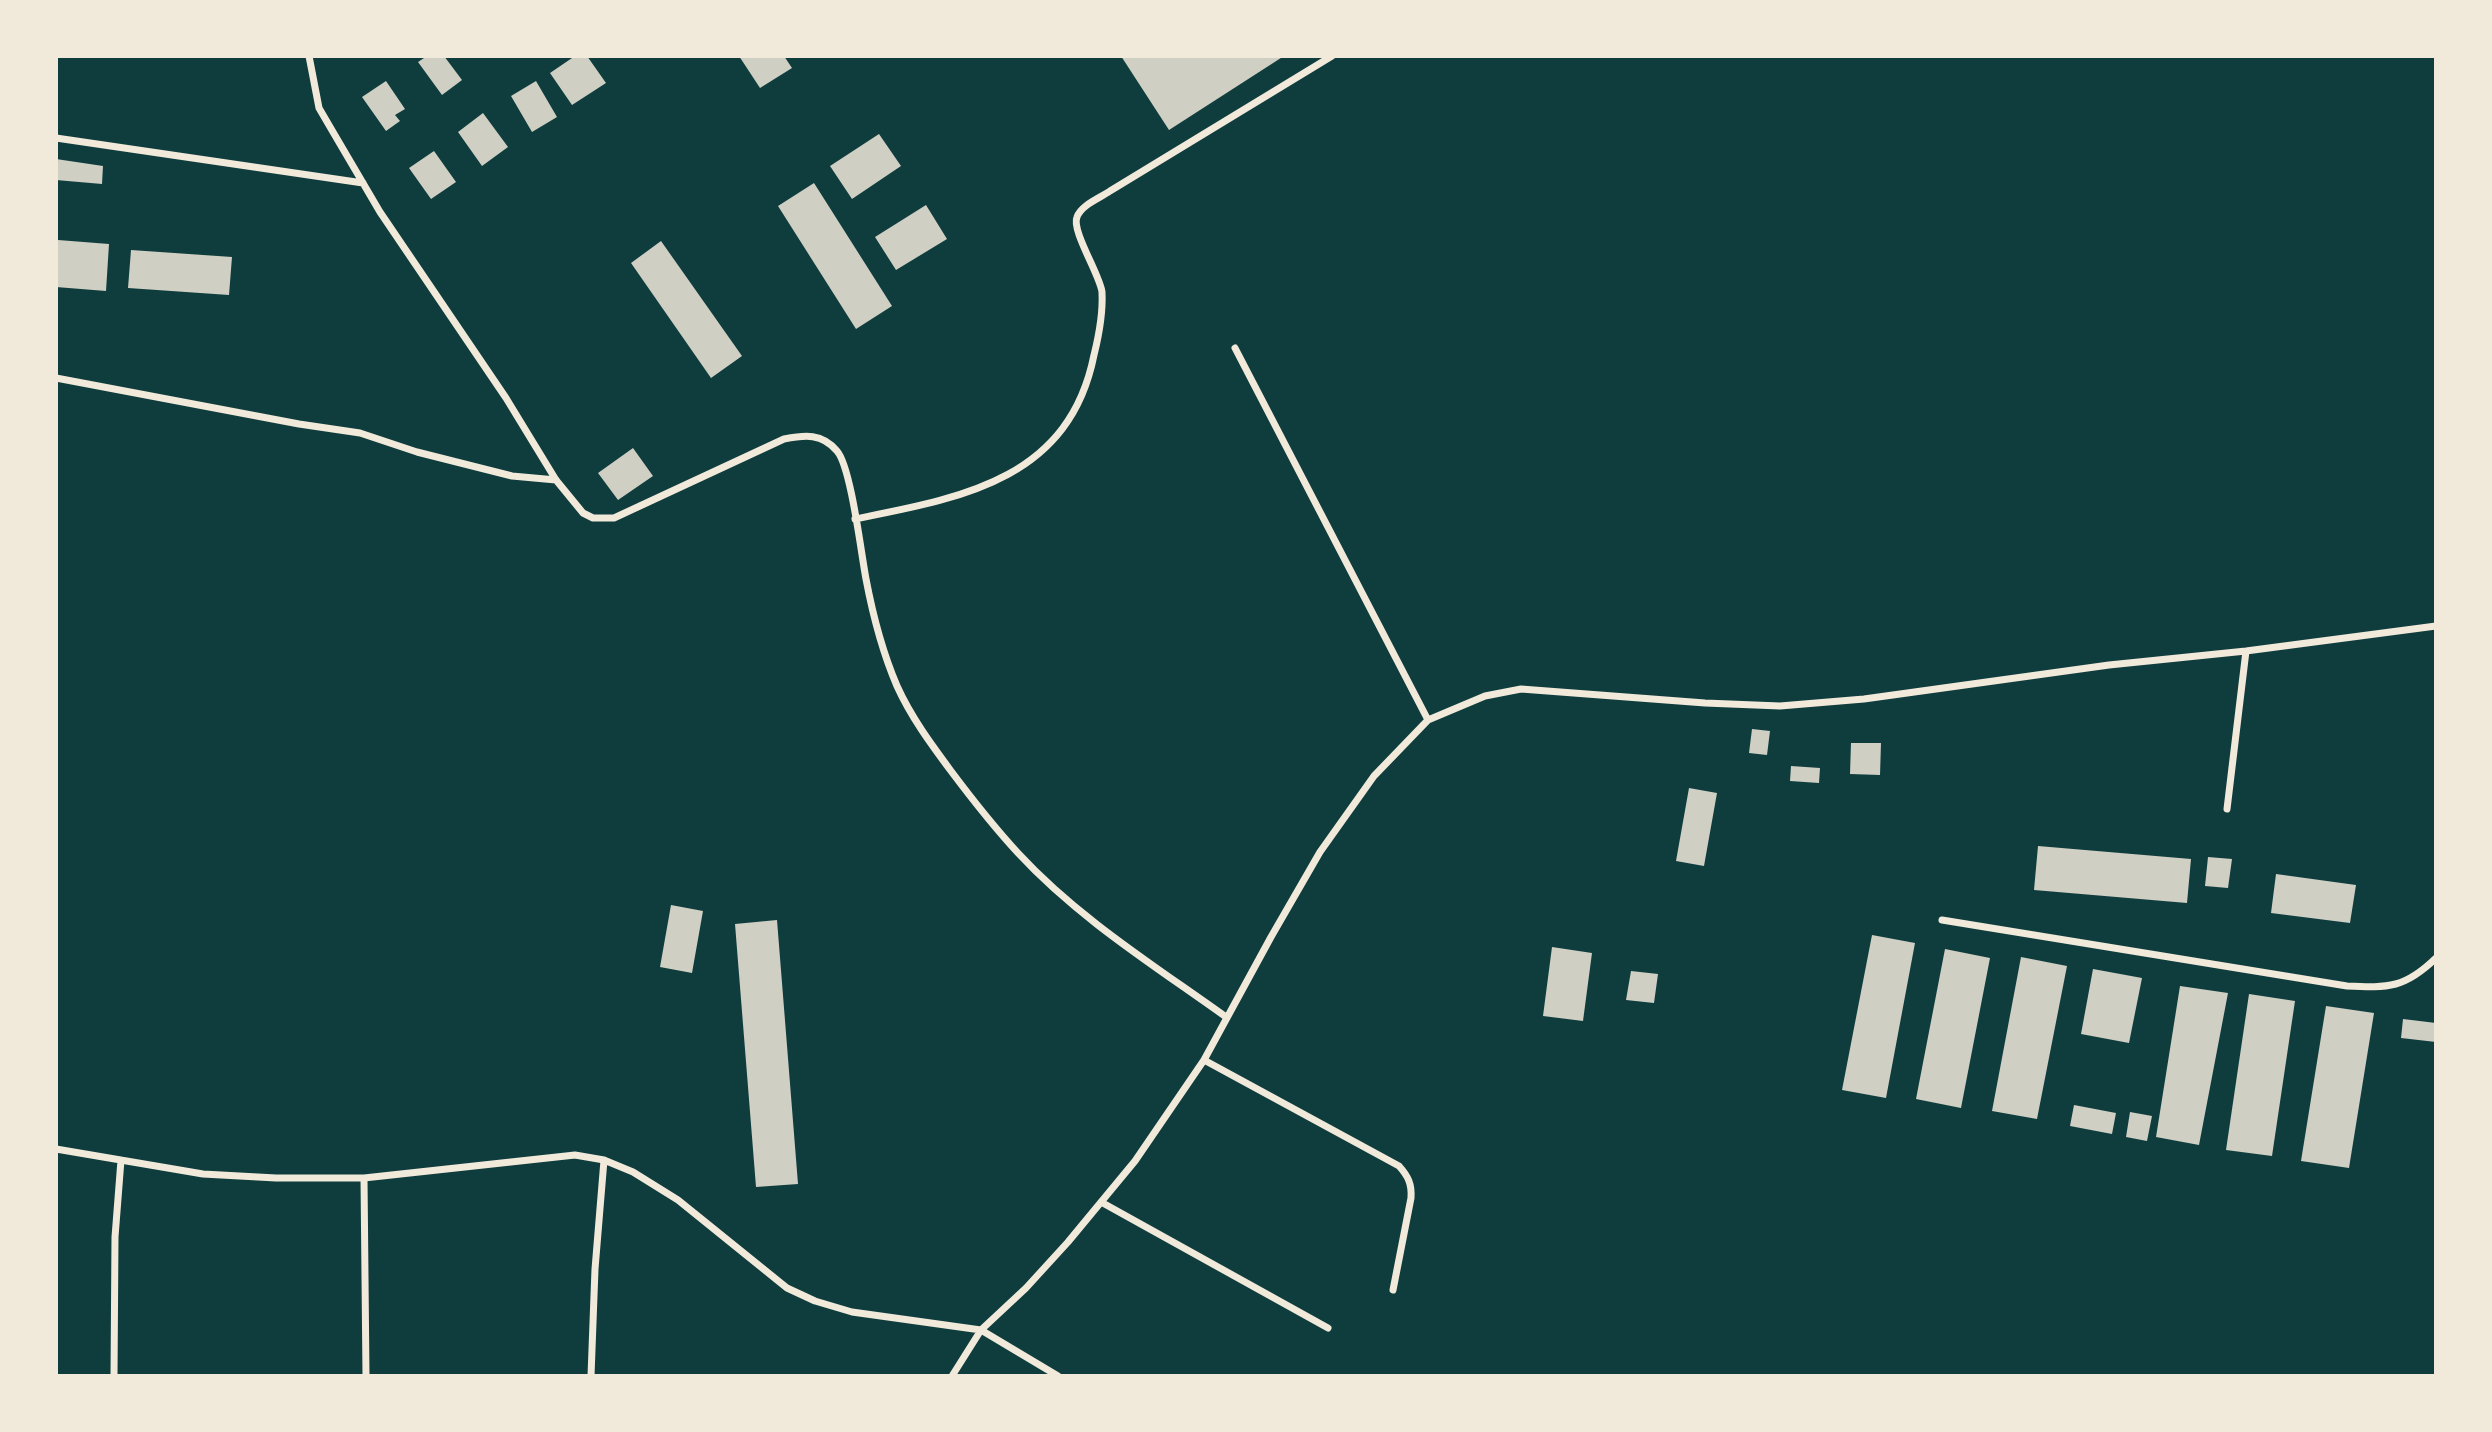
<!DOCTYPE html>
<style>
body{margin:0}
#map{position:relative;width:2492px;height:1432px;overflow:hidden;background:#0f3d3e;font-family:Figtree,sans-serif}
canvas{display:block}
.frame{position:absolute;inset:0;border:58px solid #f1e9da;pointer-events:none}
</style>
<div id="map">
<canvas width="2492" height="1432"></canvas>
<div class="frame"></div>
</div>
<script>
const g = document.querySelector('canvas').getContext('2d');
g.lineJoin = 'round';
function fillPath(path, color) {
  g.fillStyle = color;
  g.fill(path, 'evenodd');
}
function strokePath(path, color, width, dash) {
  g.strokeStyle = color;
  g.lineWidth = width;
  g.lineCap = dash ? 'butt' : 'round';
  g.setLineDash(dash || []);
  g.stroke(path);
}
fillPath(new Path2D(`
 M427,56H444L462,80L442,95L418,62Z
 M575,56H587L606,83L572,105L550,73Z
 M739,56H784L792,68L760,88Z
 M1121,56H1284L1169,130Z
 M386,81L405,109L395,115L400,121L386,131L362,97Z
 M536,81L557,117L532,132L511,96Z
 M483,113L508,147L482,166L458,132Z
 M879,134L901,166L852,199L830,166Z
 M434,151L456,182L431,199L409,168Z
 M56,159L103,166L102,184L56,180Z
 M814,183L892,306L856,329L778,206Z
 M926,205L947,239L896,270L875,237Z
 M58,240L109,244L106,291L56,287Z
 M661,241L742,356L711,378L631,263Z
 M131,250L232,257L229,295L128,288Z
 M633,448L653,476L618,500L598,473Z
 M1752,729L1770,731L1767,755L1749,753Z
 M1851,743H1881L1880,775L1850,774Z
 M1791,766L1820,768L1819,783L1790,781Z
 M1689,788L1717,793L1704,866L1676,861Z
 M2038,846L2191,859L2187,903L2034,890Z
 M2208,857L2232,859L2228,888L2205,886Z
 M2276,874L2356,885L2350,923L2271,913Z
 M671,905L703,911L692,973L660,967Z
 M777,920L798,1184L756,1187L735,924Z
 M1872,935L1915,943L1886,1098L1842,1090Z
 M1552,947L1592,953L1583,1021L1543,1016Z
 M1945,949L1990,958L1961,1108L1916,1099Z
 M2021,957L2067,966L2037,1119L1992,1111Z
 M2093,969L2142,978L2129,1043L2081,1034Z
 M1631,971L1658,974L1654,1003L1626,1000Z
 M2180,986L2228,993L2199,1145L2156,1137Z
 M2249,994L2295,1001L2272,1156L2226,1150Z
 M2326,1006L2374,1013L2349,1168L2301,1161Z
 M2403,1019L2436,1023V1042L2401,1038Z
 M2074,1105L2116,1113L2112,1134L2070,1126Z
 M2130,1112L2152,1116L2147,1141L2126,1137Z`), '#cfcfc3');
strokePath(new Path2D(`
 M309,56L319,108L333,132L380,212L506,398L556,480L583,513L593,518H614L784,439C805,435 822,433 837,451C851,467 861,553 866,579C873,616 882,651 897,686C911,717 931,744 951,771C972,799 994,827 1018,853C1078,918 1155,966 1226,1017
 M56,138L363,183
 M1235,348L1428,720
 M56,378L299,424L360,433L417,452L512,476L556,480
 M855,519C961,498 1069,480 1094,355C1099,335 1103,312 1102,292C1100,275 1071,230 1077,217C1081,205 1100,198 1110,191L1332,56
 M2227,809L2246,651
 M1942,920L2347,986C2389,988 2405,988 2436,958
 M1204,1060L1399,1166C1408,1176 1412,1184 1411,1198L1393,1290
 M56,1149L203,1174L276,1178H364L575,1155L604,1160L633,1172L678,1200L787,1288L815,1301L852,1312L981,1330L1026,1288L1068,1242L1135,1161L1204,1060L1271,937L1320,852L1374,776L1428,720L1485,696L1521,689L1705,703L1780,706L1864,699L2109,665L2246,651L2436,626
 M364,1178L366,1376
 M1101,1202L1328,1328
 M114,1376L115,1237L121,1160
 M591,1376L595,1269L604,1160
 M952,1376L981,1330L1058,1376`), '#f1e9da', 7);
</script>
